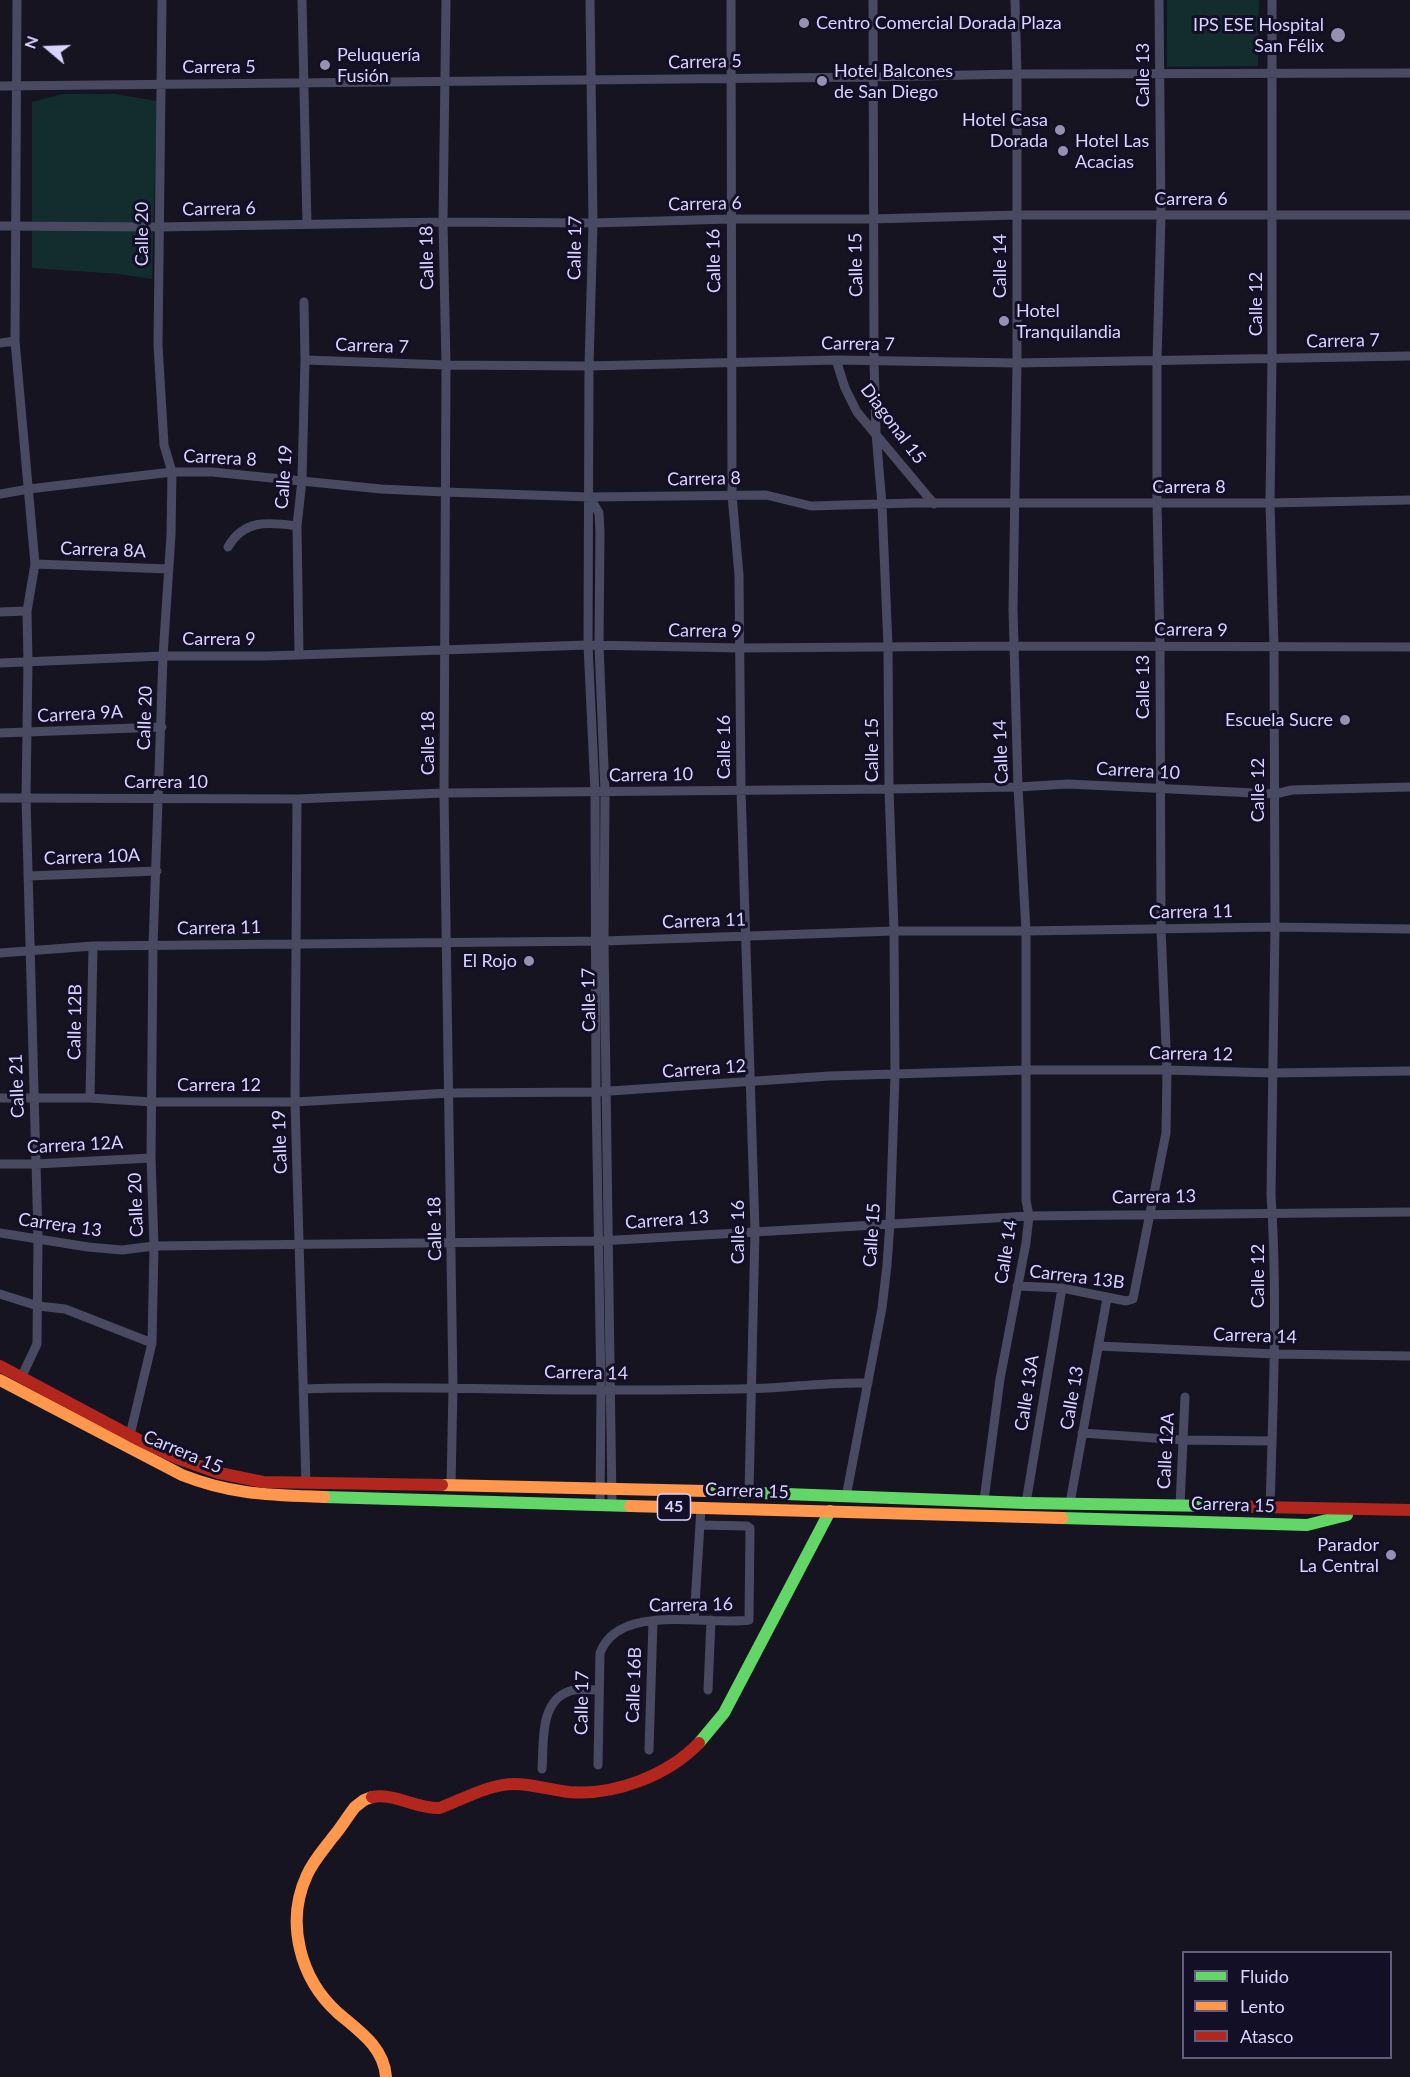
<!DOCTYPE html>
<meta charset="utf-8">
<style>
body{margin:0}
#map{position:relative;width:1410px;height:2077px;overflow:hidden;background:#161421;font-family:Lato,sans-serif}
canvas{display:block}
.legend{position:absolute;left:1182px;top:1951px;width:210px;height:108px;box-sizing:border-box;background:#130f26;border:2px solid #625e7d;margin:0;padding:8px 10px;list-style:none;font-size:18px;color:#d9d4ff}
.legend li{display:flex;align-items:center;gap:12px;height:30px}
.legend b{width:30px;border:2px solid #625e7d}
.north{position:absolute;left:18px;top:18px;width:60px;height:60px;-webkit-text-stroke:4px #130f26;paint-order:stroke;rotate:289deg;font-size:16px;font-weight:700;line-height:24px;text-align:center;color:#d9d4ff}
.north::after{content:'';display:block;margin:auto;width:21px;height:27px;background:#d9d4ff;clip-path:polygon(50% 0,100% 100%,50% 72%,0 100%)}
</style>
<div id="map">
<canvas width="1410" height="2077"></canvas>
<ul class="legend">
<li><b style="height:8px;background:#63d668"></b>Fluido</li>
<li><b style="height:8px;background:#ff974d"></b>Lento</li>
<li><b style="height:8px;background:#b3261e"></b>Atasco</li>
</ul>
<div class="north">N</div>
</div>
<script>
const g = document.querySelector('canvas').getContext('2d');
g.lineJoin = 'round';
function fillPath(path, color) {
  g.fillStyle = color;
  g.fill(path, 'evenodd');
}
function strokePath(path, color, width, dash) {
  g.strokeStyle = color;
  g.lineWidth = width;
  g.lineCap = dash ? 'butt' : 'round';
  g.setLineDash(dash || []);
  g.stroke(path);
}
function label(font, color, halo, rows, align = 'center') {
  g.font = font + ' Lato,sans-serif';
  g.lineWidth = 6;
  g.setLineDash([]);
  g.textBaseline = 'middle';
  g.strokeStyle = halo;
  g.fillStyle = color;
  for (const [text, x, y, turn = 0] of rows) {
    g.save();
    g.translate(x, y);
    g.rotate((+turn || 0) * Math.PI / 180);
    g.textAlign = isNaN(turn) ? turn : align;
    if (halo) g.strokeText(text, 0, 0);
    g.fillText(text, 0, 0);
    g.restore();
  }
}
fillPath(new Path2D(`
 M1167,0H1259L1258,66L1167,67Z
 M62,94H115L157,101L152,279L119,274L32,268V102Z`), '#132c2d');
strokePath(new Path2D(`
 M17,0L15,341L35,564L27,611L28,662L26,798L38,1237L37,1344L21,1378
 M302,0L307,224
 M446,0L443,222L446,365L444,793L453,1387L451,1486
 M590,0L593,223L589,366L588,645L595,792L596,1092L601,1390L600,1505
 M731,0L732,495L739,575L741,790L755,1231L749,1493
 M0,86L873,77L1017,74L1410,73
 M0,226L158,227L443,222L593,223L730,219H872L1017,215H1410
 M0,343L15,341
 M305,360L446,365L589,366L836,360L1017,363L1410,356
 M836,360L845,388L857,412L934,504
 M0,494L29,489L172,472H212L381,489L444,492L590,497L766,495L811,506L912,503H1270L1410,500
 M591,499L599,513L600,532L599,646L605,792L604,941L612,1505
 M228,547C244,519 269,522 297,526
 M35,564L169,569
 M0,612L27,611
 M299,655L297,526L302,480L305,360L304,302
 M0,663L163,656H267L588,645L740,648L1014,646L1410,647
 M0,733L162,727
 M0,798L297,799L444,793L889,789L1018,787L1068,784L1275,794L1292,790L1410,787
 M297,799L295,1102L306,1484
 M28,876L157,871
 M0,953L93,946L604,941L894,931H1026L1275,927L1410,929
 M0,1098H90L152,1102H295L449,1093L596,1092L829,1076L1026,1070H1167L1272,1073L1410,1071
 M90,1098L93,946
 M0,1164H36L151,1158
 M0,1233L88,1247L122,1250L154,1246L600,1241L1029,1216L1410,1212
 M1017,1286L1062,1288L1126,1301L1133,1299L1166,1133L1167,1070L1161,928L1160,646L1157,503V361L1161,216L1159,0
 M0,1294L38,1306L65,1309L152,1343
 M1098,1346L1275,1354L1410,1356
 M303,1389C407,1385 510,1391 613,1390C665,1390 716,1390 768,1388C801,1386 834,1382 868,1383
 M1082,1433L1183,1440L1272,1441
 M130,1435L152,1343L154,1246L151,1158L153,946L163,656L171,535L172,472L164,445L158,345L162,0
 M846,1497L882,1308L887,1265L890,1223L895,1075L894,931L889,789L888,646L882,505L876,433L874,361L873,0
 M984,1500L1000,1379L1026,1243L1029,1216L1026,1200V931L1018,787L1013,609L1017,363V74L1015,0
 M1026,1503L1062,1288
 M1070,1503L1107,1298
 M1180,1506L1185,1397
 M1270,1508C1273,1404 1278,1299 1271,1195L1275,927L1274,647L1270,503L1272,358V0
 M694,1620L701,1508
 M708,1690L711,1620
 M649,1750L653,1621
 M598,1765L600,1653C619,1602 707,1626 749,1620L750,1528L747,1526L700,1525
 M542,1769C544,1743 539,1701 570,1691C579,1688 590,1690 598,1690`), '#4a4962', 9);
strokePath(new Path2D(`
 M706,1491L1026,1503L1211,1506
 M324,1497L630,1506
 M1062,1518L1307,1525L1347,1515
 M699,1743L724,1713L830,1511`), '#63d668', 12);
strokePath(new Path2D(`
 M0,1380L182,1475C232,1495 272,1495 324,1497
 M442,1485L706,1491
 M630,1506L1062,1518
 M372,1797L364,1800L355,1807C347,1817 341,1828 333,1837C324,1849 313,1861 307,1875C285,1922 300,1979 338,2013C359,2031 384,2047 386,2077`), '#ff974d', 12);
strokePath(new Path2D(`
 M0,1366L137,1439L177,1458L219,1473L263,1482L442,1485
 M1211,1506L1410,1510
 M372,1797C395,1793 417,1809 440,1808C463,1799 490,1784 514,1784C532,1784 551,1790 569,1792C615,1796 668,1775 699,1743`), '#b3261e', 12);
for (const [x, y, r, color] of [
 [804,23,6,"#9591b1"],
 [1338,35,8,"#9591b1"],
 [325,65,6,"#9591b1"],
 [822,81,6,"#9591b1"],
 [1060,130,6,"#9591b1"],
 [1063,151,6,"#9591b1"],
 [1004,321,6,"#9591b1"],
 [1345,720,6,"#9591b1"],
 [529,961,6,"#9591b1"],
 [1391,1555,6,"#9591b1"]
]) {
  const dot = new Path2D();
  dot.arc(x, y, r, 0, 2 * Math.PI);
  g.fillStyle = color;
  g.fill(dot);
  strokePath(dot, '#130f26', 2);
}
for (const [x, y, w] of [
 [674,1507,33]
]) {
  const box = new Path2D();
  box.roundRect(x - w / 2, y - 13, w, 26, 4.5);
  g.fillStyle = '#130f26';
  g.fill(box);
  strokePath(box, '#d9d4ff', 1.5);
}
label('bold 16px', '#d9d4ff', null, [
 ["45",674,1507]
]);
label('18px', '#d9d4ff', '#130f26', [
 ["Centro Comercial Dorada Plaza",816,23],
 ["IPS ESE Hospital",1324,25,"right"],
 ["San Félix",1324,46,"right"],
 ["Peluquería",337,55],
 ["Fusión",337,76],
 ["Hotel Balcones",834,71],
 ["de San Diego",834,92],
 ["Hotel Casa",1048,120,"right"],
 ["Dorada",1048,141,"right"],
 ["Hotel Las",1075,141],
 ["Acacias",1075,162],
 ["Hotel",1016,311],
 ["Tranquilandia",1016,332],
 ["Escuela Sucre",1333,720,"right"],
 ["El Rojo",517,961,"right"],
 ["Parador",1379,1545,"right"],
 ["La Central",1379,1566,"right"]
], 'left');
label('18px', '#d9d4ff', '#130f26', [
 ["Carrera 5",705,62,-1],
 ["Carrera 5",219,67],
 ["Calle 13",1143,75,-90],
 ["Carrera 6",1191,199],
 ["Carrera 6",705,204,-1],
 ["Carrera 6",219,209,-1],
 ["Calle 20",142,234,-90],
 ["Calle 17",575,248,-89],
 ["Calle 18",427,258,-91],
 ["Calle 16",714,261,-91],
 ["Calle 15",856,265,-91],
 ["Calle 14",1000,266,-90],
 ["Calle 12",1256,304,-90],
 ["Carrera 7",1343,341,-1],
 ["Carrera 7",858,344,1],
 ["Carrera 7",372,346,2],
 ["Diagonal 15",893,424,53],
 ["Carrera 8",220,458,3],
 ["Calle 19",284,477,-86],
 ["Carrera 8",704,479,-1],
 ["Carrera 8",1189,487],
 ["Carrera 8A",103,550,2],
 ["Carrera 9",1191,630,1],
 ["Carrera 9",705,631,1],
 ["Carrera 9",219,639],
 ["Calle 13",1143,687,-90],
 ["Carrera 9A",80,714,-3],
 ["Calle 20",145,718,-88],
 ["Calle 18",428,743,-90],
 ["Calle 16",724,747,-90],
 ["Calle 15",872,750,-90],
 ["Calle 14",1001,752,-92],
 ["Carrera 10",1138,771,3],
 ["Carrera 10",651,775,-1],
 ["Carrera 10",166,782],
 ["Calle 12",1258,790,-90],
 ["Carrera 10A",92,857,-2],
 ["Carrera 11",1191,912,-1],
 ["Carrera 11",704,921,-2],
 ["Carrera 11",219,928,-1],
 ["Calle 17",589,1000,-91],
 ["Calle 12B",75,1022,-89],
 ["Carrera 12",1191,1054,1],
 ["Carrera 12",704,1069,-4],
 ["Carrera 12",219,1085],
 ["Calle 21",17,1086,-92],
 ["Calle 19",280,1142,-92],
 ["Carrera 12A",75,1145,-3],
 ["Carrera 13",1154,1197,-1],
 ["Calle 20",136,1205,-92],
 ["Carrera 13",667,1220,-4],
 ["Carrera 13",60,1225,8],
 ["Calle 18",435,1229,-91],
 ["Calle 16",738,1232,-90],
 ["Calle 15",872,1235,-86],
 ["Calle 14",1006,1252,-81],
 ["Calle 12",1258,1276,-90],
 ["Carrera 13B",1077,1277,7],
 ["Carrera 14",1255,1336,2],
 ["Carrera 14",586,1373,1],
 ["Calle 13A",1027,1393,-81],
 ["Calle 13",1072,1398,-80],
 ["Calle 12A",1166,1451,-87],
 ["Carrera 15",183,1452,23],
 ["Carrera 15",747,1491,2],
 ["Carrera 15",1233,1505,2],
 ["Carrera 16",691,1605,-1],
 ["Calle 16B",634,1685,-88],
 ["Calle 17",582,1703,-89]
]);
</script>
